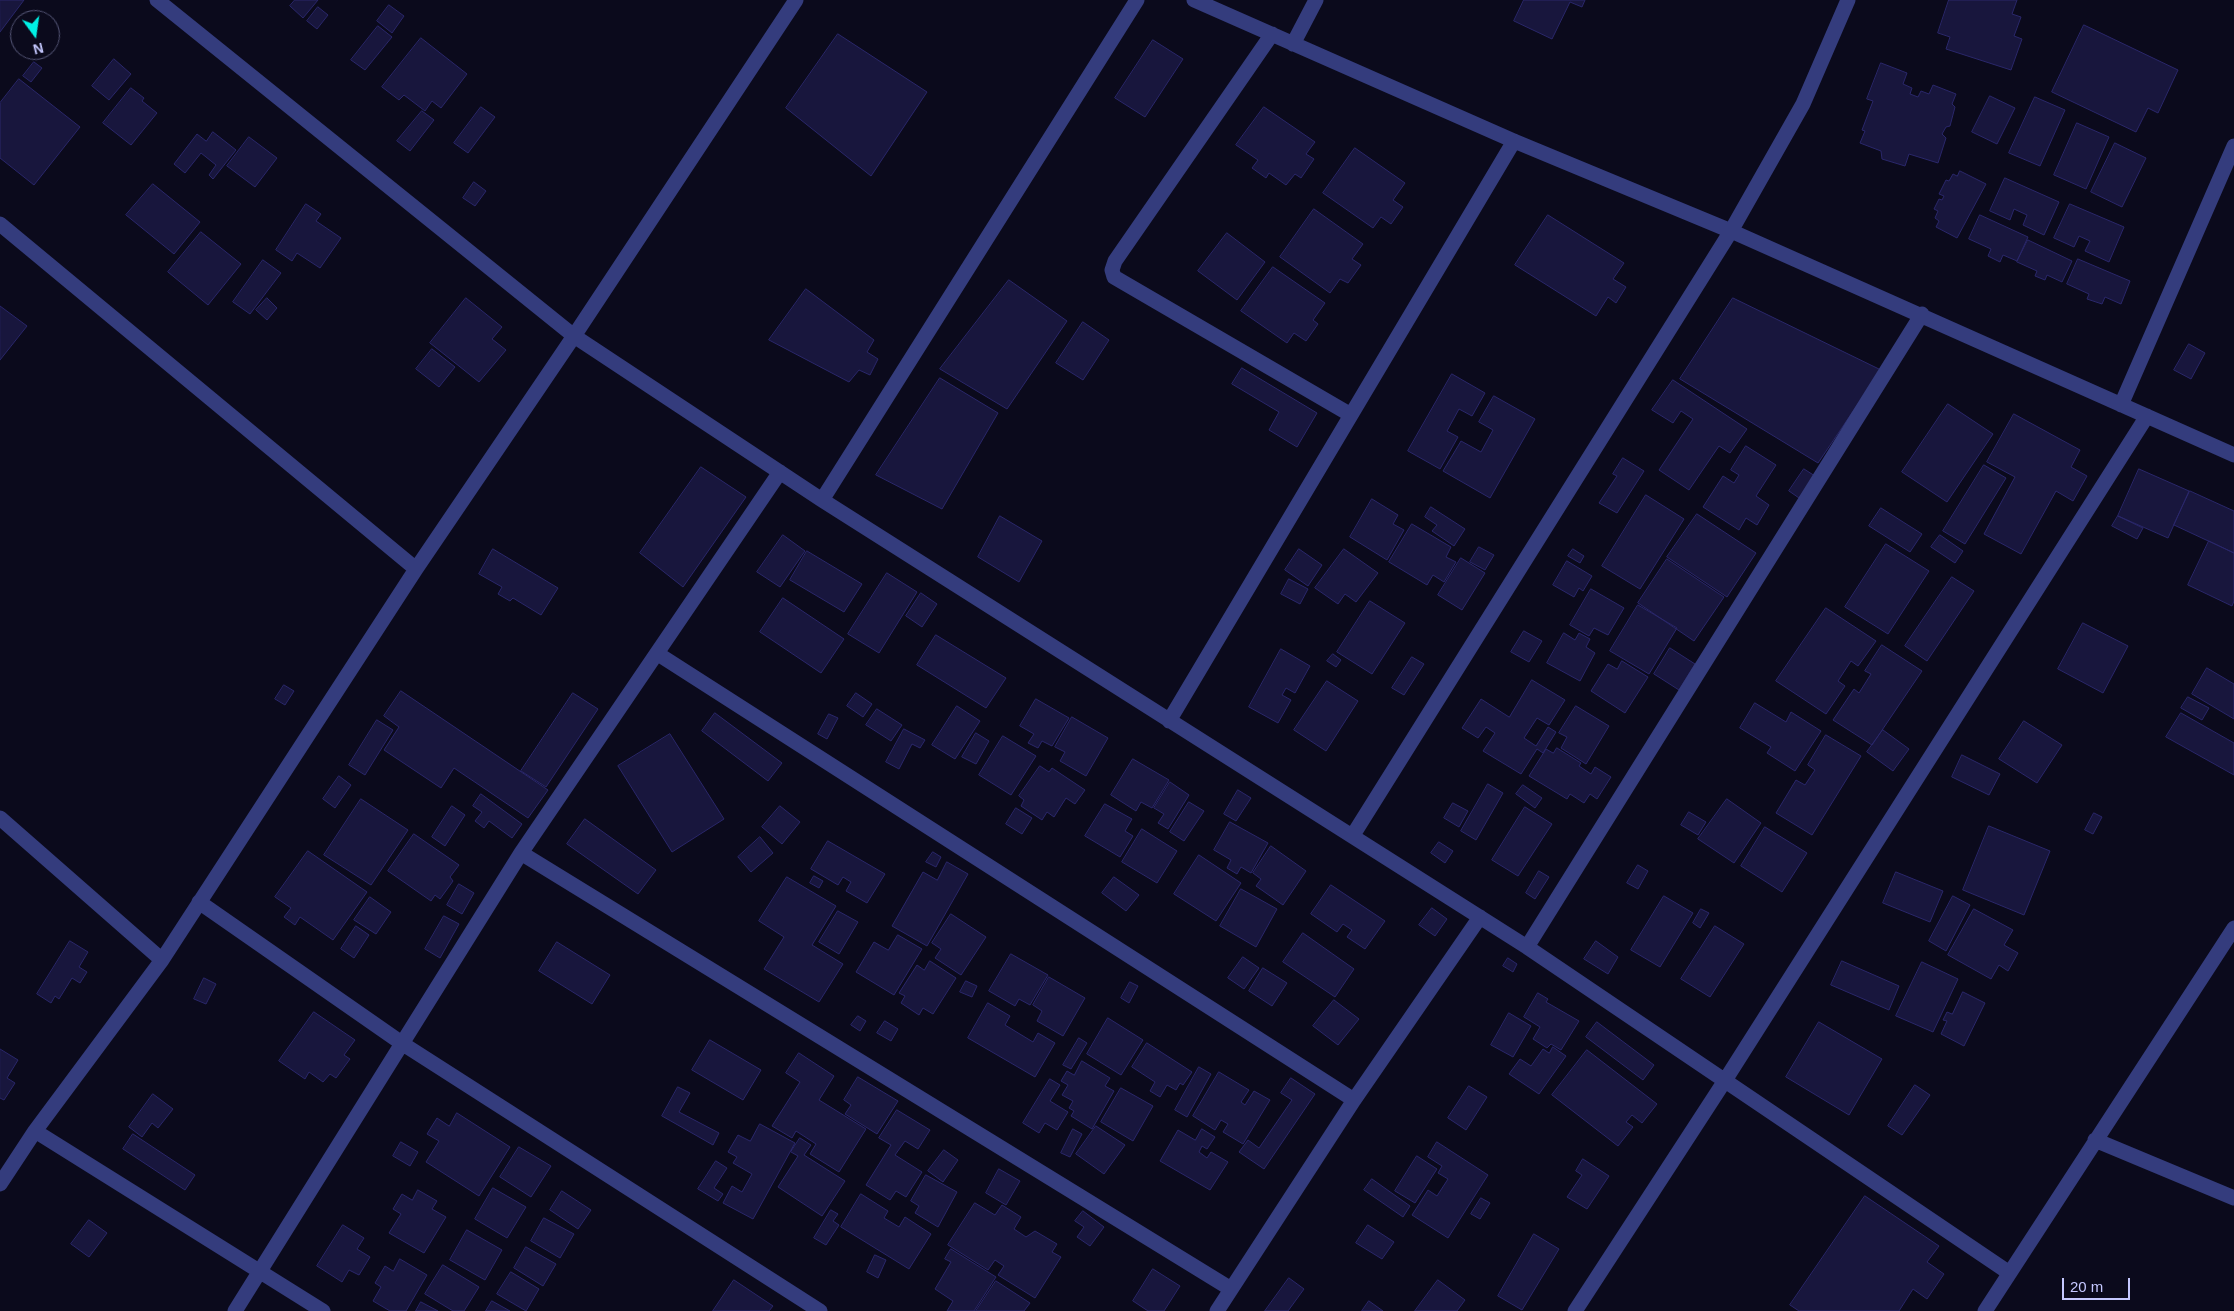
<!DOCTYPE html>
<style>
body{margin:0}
#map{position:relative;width:2234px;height:1311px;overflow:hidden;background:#0b0a1c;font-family:Arial,sans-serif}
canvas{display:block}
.north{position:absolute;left:10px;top:10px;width:50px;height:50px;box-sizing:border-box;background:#0b0a1c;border:1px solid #555677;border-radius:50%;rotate:166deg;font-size:14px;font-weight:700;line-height:20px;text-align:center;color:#c5c8ff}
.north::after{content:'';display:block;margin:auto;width:18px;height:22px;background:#00f0e4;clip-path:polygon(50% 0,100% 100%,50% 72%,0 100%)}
.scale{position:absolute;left:2062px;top:1278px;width:68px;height:22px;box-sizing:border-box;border:2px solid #c5c8ff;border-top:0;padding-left:6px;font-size:15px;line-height:18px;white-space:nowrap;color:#c5c8ff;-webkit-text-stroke:4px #0b0a1c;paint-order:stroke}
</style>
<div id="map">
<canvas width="2234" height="1311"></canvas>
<div class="north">N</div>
<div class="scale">20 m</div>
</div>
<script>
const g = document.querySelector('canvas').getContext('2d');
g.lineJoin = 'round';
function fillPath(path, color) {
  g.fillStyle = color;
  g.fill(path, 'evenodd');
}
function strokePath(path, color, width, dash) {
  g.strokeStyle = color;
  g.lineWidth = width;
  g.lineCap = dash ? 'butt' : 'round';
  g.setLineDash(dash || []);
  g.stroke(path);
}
const building = new Path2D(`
 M0,0H24L0,32Z
 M295,0H318L303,18L290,6Z
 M1524,0H1585L1582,7L1570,2L1552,39L1514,21Z
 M1949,0H2017L2012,14L2021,17L2014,36L2022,39L2011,70L1946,49L1950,37L1938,33Z
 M389,5L404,16L392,33L377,21Z
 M318,7L328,15L317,29L307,21Z
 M2084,25L2178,70L2158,113L2148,108L2136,132L2052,92Z
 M378,26L392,37L365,70L351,60Z
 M838,34L927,92L871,176L786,108Z
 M421,38L467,74L441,108L432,101L425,111L404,95L399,100L382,87Z
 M1153,40L1183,59L1145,117L1115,98Z
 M114,59L131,74L109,100L92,86Z
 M34,62L42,68L31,82L23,76Z
 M1881,63L1907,73L1903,84L1912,88L1910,94L1918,97L1921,91L1929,94L1933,85L1956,94L1952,104L1955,107L1950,126L1946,127L1942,134L1946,138L1938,163L1909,154L1905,166L1882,159L1881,151L1860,143L1865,131L1862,130L1873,101L1867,99Z
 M19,79L80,127L34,185L0,158V103Z
 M131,88L144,98L142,101L157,113L131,145L103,123Z
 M1990,96L2015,108L1997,144L1972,132Z
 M2035,97L2065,110L2040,166L2009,153Z
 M481,107L495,117L468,153L454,143Z
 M1264,107L1315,142L1306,154L1314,159L1301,178L1295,174L1286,185L1269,173L1266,178L1252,168L1258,160L1236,145Z
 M422,111L434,120L410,151L397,141Z
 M2077,123L2109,137L2086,189L2054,175Z
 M213,132L236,150L213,179L209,175L216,165L201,153L185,173L174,164L197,134L206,141Z
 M249,137L277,158L255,187L227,166Z
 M2115,143L2146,158L2122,207L2091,192Z
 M1355,148L1405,183L1393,200L1403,207L1391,224L1381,217L1373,228L1323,193Z
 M1960,171L1986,184L1957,238L1936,227L1939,221L1935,218L1938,211L1934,209L1939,199L1942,200L1944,196L1939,194L1946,180L1949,181L1953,174L1957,176Z
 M2005,178L2059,202L2044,235L2023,225L2027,215L2014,209L2010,220L1990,211Z
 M474,182L486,191L475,206L463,198Z
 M153,184L200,222L174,254L126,215Z
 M306,204L321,214L316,221L341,238L320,268L297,253L292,261L276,250Z
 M2070,204L2124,227L2109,262L2085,251L2090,241L2079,236L2074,247L2054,238Z
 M1314,209L1363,244L1352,259L1361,265L1348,283L1340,279L1330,293L1280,257Z
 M1548,215L1624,263L1613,279L1626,287L1616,303L1608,297L1596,316L1515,265Z
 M1980,215L2028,237L2017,261L2003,255L2000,262L1988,256L1991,249L1969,239Z
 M201,232L241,264L208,305L168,272Z
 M1227,233L1265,262L1237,300L1198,271Z
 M2028,240L2072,261L2062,282L2047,275L2045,280L2035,276L2037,271L2017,262Z
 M2078,259L2130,281L2121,304L2105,297L2102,304L2087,299L2089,294L2067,284Z
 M263,260L281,273L250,314L233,302Z
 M1273,267L1325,303L1313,320L1318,324L1306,341L1294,333L1287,343L1241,311Z
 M1009,280L1067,321L1007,409L940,369Z
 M806,289L874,340L867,352L878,359L870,375L859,370L849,382L769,340Z
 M267,298L277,308L267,320L256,310Z
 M466,298L502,327L492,339L506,350L479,382L430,343Z
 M1733,298L1881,370L1818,463L1680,379Z
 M0,306L27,326L0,360Z
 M1083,322L1109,340L1083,380L1056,363Z
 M2189,344L2205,353L2191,379L2174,370Z
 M432,349L455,367L439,387L416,369Z
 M1242,368L1317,413L1297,447L1269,430L1279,412L1232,384Z
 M1452,374L1485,393L1472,416L1459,409L1447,431L1458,437L1440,469L1408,451Z
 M940,378L998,413L942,509L876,475Z
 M1673,380L1747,429L1730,453L1719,446L1689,490L1659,470L1693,419L1681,411L1673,423L1652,410Z
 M1494,396L1535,419L1490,498L1443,471L1461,441L1481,452L1493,430L1479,422Z
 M1948,404L1993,434L1947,502L1902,472Z
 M2014,414L2080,450L2071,467L2087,476L2073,501L2056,491L2021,554L1984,534L2015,477L1987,462Z
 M1746,446L1776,465L1756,496L1769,505L1757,525L1746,518L1739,530L1703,507L1723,476L1734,483L1739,475L1731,470Z
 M1623,458L1644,471L1617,513L1599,503L1617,476L1613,474Z
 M1984,465L2006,478L1965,544L1943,531Z
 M701,467L746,497L683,587L640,553Z
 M1804,469L1815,476L1799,498L1789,491Z
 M2139,469L2189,491L2168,538L2118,516Z
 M2190,491L2234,511V553L2174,525Z
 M1646,495L1684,519L1640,589L1602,566Z
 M1372,499L1398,515L1393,524L1404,530L1387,560L1350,537Z
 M1431,507L1465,529L1454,546L1432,531L1437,525L1425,517Z
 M1881,508L1922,534L1910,552L1869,526Z
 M1697,514L1756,553L1727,597L1667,557Z
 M1000,516L1042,541L1019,582L978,557Z
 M2118,516L2143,528L2137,539L2112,526Z
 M1412,524L1451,547L1446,557L1456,562L1444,582L1433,575L1427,585L1389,562Z
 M783,535L805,551L780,587L757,572Z
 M1940,535L1963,551L1955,563L1931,547Z
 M2209,541L2234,553V601L2232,606L2188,585Z
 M1886,544L1929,571L1888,634L1845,607Z
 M1479,547L1494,555L1485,570L1470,562Z
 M493,549L558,588L541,615L513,598L510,601L498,594L502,587L479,574Z
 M1299,549L1322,565L1308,586L1285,570Z
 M1344,549L1378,573L1356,602L1345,594L1338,604L1315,588Z
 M1573,549L1584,556L1580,563L1568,556Z
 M807,551L862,584L844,612L790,580Z
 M1461,558L1485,573L1462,610L1438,595Z
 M1667,559L1724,597L1694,641L1638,603Z
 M1567,561L1592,576L1583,591L1579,588L1574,597L1553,585Z
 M887,573L917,592L879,653L848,634Z
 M1952,577L1974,591L1927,661L1905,646Z
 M1289,579L1308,589L1300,604L1281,594Z
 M1591,589L1624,608L1608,635L1594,628L1589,636L1570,625Z
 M921,593L937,604L922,627L906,616Z
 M783,598L844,639L821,673L760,632Z
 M1370,601L1405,623L1372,674L1337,652Z
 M1638,605L1677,628L1649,674L1610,651Z
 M1826,608L1876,641L1858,666L1851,661L1838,681L1845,686L1826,714L1776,681Z
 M2083,623L2128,646L2103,693L2058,669Z
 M1524,631L1542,641L1529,662L1511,652Z
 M1564,633L1575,640L1579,633L1590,639L1586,647L1595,653L1580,681L1547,663Z
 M936,635L1006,678L986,708L917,665Z
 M1882,645L1922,671L1872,745L1833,720L1854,689L1859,693L1871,674L1865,671Z
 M1670,648L1695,664L1679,690L1654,674Z
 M1281,649L1310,666L1295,693L1286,688L1282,695L1291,700L1278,723L1249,707Z
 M1333,654L1341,660L1336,667L1327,661Z
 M1412,657L1424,664L1404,695L1392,688Z
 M1622,661L1648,677L1625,713L1591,691L1608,664L1617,669Z
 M2207,668L2234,684V719L2192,694Z
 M1532,680L1565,700L1549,725L1537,718L1524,738L1536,746L1548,727L1556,732L1543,753L1537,749L1521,774L1483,751L1495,733L1486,727L1478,738L1462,728L1481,699L1509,717Z
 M1327,681L1358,701L1326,751L1294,730Z
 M284,685L294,691L285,705L275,699Z
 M401,691L548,790L528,818L454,768L441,788L384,750L399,727L384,716Z
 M573,693L598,709L546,787L521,771Z
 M856,693L872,704L863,717L847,706Z
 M2188,697L2209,708L2202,720L2181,708Z
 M1036,699L1069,718L1052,746L1042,741L1038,748L1028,743L1034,734L1020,726Z
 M1755,703L1786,722L1791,712L1821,731L1795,771L1767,753L1771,747L1740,728Z
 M957,706L980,721L955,759L932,745Z
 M1576,706L1609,726L1586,764L1561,748L1567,737L1559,733Z
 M877,709L902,725L891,741L866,725Z
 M715,713L782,763L768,781L702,731Z
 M2181,713L2234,743V775L2166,737Z
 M829,714L838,718L827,739L818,734Z
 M1072,717L1108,738L1086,776L1060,761L1065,752L1055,747Z
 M377,720L393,730L365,775L349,765Z
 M2024,721L2062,745L2037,783L1999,759Z
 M904,729L925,740L920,748L912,744L899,769L886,762Z
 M1883,730L1909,749L1893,771L1867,752Z
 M976,733L989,741L976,764L962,757Z
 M670,734L724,819L672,852L618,766Z
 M1826,735L1861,756L1812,835L1776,813L1796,780L1805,785L1815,770L1808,765Z
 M1003,736L1036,756L1011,795L979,775Z
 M1557,748L1581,763L1579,766L1591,774L1595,767L1611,777L1597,799L1590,794L1584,803L1570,794L1567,799L1529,776L1546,749L1553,753Z
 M1962,755L2000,774L1989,795L1952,777Z
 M1133,759L1169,780L1152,808L1141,802L1136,811L1111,795Z
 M1040,766L1049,772L1052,768L1085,790L1075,804L1066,798L1054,817L1047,812L1042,820L1021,806L1024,800L1019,796Z
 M339,776L351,785L335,808L323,799Z
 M1170,782L1189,795L1168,829L1158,823L1164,814L1154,808Z
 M1488,784L1503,793L1476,840L1461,831Z
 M1523,785L1542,798L1535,808L1516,794Z
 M1238,790L1251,798L1236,821L1224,814Z
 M481,794L522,824L512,838L489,821L484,828L475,821L482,812L473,806Z
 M361,799L408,830L371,885L324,855Z
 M1727,799L1761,823L1734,863L1698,839Z
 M1189,802L1204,811L1184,841L1170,832Z
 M1453,803L1468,811L1459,827L1444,818Z
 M1105,804L1132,819L1125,831L1133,836L1120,857L1085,836Z
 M452,806L465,815L445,846L432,837Z
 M780,806L800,822L782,844L762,827Z
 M1525,807L1552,824L1518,876L1492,860Z
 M1016,808L1032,818L1022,834L1006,824Z
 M1689,812L1706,822L1698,835L1681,825Z
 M2094,813L2102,817L2093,834L2085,830Z
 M585,819L656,870L638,894L567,844Z
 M1230,822L1268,843L1251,873L1241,867L1237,874L1227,868L1231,860L1214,850Z
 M1989,826L2050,851L2024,915L1963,890Z
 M1765,827L1807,853L1782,892L1741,866Z
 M1142,829L1177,851L1157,883L1122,862Z
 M414,834L459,865L450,877L453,881L440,899L435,895L431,901L388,871Z
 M760,837L773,853L751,872L738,857Z
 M828,841L885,874L867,903L846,891L851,882L843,877L838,885L811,869Z
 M1439,842L1453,851L1445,863L1431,853Z
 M1271,846L1306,871L1283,905L1256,886L1261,879L1253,873Z
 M308,851L367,892L333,940L300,917L295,925L284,917L291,908L275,897Z
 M933,852L941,857L936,867L926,862Z
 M1199,855L1241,883L1216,921L1174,894Z
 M947,862L968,874L927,946L892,926L923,872L937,880Z
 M1638,865L1648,871L1638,889L1627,883Z
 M1539,871L1549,877L1535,899L1526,893Z
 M1896,872L1943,891L1930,922L1883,903Z
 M814,876L823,881L819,888L810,883Z
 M787,877L836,906L812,945L843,964L819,1002L764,969L784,937L759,921Z
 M1114,877L1139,895L1126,911L1102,893Z
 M459,884L474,893L462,914L447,905Z
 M1331,885L1385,921L1365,949L1347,937L1352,930L1343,924L1337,932L1311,914Z
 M1241,889L1277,909L1256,947L1220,926Z
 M1664,896L1693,913L1660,967L1631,950Z
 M1953,896L1970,905L1946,951L1929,941Z
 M370,897L391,912L376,934L354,920Z
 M1432,908L1447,919L1435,936L1419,925Z
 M1701,909L1709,913L1700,928L1693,923Z
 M1974,909L2013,930L2004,945L2018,953L2008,971L1999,965L1991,979L1948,955Z
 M838,911L858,922L839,954L819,942Z
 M951,914L986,937L961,975L935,958L941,949L932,943Z
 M444,916L459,924L440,958L425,949Z
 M356,926L369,935L354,958L341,949Z
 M1715,926L1744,944L1710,997L1681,979Z
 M1303,933L1354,969L1335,997L1283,962Z
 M898,935L922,949L894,995L856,972L874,942L888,950Z
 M70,941L88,952L79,967L87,972L80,983L72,978L59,999L55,996L51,1003L37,994Z
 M1596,941L1618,957L1608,974L1584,959Z
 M557,942L610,975L592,1004L539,971Z
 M1011,954L1048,975L1030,1005L1019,999L1015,1006L989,991Z
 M1243,957L1259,968L1244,989L1228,978Z
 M1508,958L1517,964L1513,972L1503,966Z
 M930,961L956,978L933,1014L923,1008L919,1015L901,1003L905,996L899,993L917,965L924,970Z
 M1842,961L1899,986L1889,1010L1831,985Z
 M1922,962L1958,979L1933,1032L1896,1016Z
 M1263,968L1287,983L1272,1006L1249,991Z
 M1049,977L1085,998L1063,1036L1037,1021L1042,1011L1033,1005Z
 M204,978L216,984L206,1004L194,999Z
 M966,981L977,986L972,997L960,992Z
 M1130,982L1138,986L1129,1003L1121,998Z
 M1963,992L1985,1003L1964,1046L1941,1034L1947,1021L1943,1020L1947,1012L1952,1014Z
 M1538,993L1548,999L1546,1002L1579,1021L1561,1050L1551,1044L1547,1048L1533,1039L1540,1027L1524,1017Z
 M1334,1000L1359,1019L1338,1045L1313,1026Z
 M988,1003L1010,1016L1005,1025L1033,1042L1038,1033L1055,1043L1035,1077L968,1038Z
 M314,1012L355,1040L344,1055L350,1059L336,1078L330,1074L323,1082L309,1072L305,1079L279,1061Z
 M1509,1013L1531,1026L1513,1057L1491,1045Z
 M858,1016L866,1021L860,1031L851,1025Z
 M1108,1018L1143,1040L1121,1075L1087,1054Z
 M885,1021L898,1029L891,1041L877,1033Z
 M1597,1022L1654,1065L1643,1080L1586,1037Z
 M1819,1022L1882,1059L1849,1115L1786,1077Z
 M1079,1038L1087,1043L1071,1069L1063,1065Z
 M710,1040L761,1070L743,1100L692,1070Z
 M1147,1043L1192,1072L1183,1085L1180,1083L1176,1090L1167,1085L1160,1097L1150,1091L1155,1082L1132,1067Z
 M1553,1047L1566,1056L1539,1094L1509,1074L1520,1059L1531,1066L1543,1049L1549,1053Z
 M0,1049L18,1060L7,1078L15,1083L4,1100L0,1098Z
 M1587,1050L1657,1104L1642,1123L1632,1115L1626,1122L1633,1127L1618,1146L1552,1095Z
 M799,1053L834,1076L819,1100L866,1129L839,1172L810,1154L816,1144L796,1131L792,1138L772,1126L800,1082L786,1073Z
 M1082,1061L1110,1078L1105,1086L1114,1091L1092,1129L1071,1116L1074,1111L1069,1108L1073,1101L1062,1095L1068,1085L1061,1081L1067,1071L1074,1075Z
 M1199,1067L1211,1074L1187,1117L1175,1110Z
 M1219,1072L1249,1090L1241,1102L1245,1105L1254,1091L1270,1100L1243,1144L1223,1132L1228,1124L1221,1120L1215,1130L1193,1116Z
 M858,1077L898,1101L877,1134L845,1114L851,1105L844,1100Z
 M1291,1078L1315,1094L1264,1169L1239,1152L1248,1140L1259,1148L1292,1100L1281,1093Z
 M1050,1079L1060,1085L1050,1101L1068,1112L1057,1130L1045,1123L1039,1133L1023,1123Z
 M1915,1085L1930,1095L1902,1135L1888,1126Z
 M1469,1086L1487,1097L1466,1130L1448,1118Z
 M678,1087L690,1093L679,1112L719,1133L713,1145L662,1116Z
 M1121,1088L1153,1106L1133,1141L1101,1122Z
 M153,1094L173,1109L158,1128L152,1123L142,1137L129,1127Z
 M897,1110L930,1130L918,1149L905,1141L895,1155L922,1172L906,1197L896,1191L890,1200L866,1185L891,1145L879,1138Z
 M457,1113L510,1147L479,1196L426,1162L439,1141L427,1134L437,1118L449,1126Z
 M760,1124L795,1143L753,1219L723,1203L732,1186L742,1192L752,1174L733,1163L737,1157L728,1152L738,1135L750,1141Z
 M1096,1126L1125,1145L1104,1174L1076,1154Z
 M1073,1129L1082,1134L1070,1157L1061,1153Z
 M1202,1129L1215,1137L1207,1149L1202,1146L1199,1152L1207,1158L1211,1152L1228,1162L1210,1190L1160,1161L1178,1130L1195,1140Z
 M133,1134L195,1175L185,1190L123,1149Z
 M800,1138L811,1145L804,1155L845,1181L822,1216L778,1187L798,1156L791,1152Z
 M401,1142L418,1152L410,1166L393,1156Z
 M1437,1142L1488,1175L1448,1238L1412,1215L1428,1190L1437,1196L1448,1179L1438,1173L1442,1166L1428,1157Z
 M519,1147L551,1166L531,1197L500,1177Z
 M944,1150L958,1160L943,1182L928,1171Z
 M1417,1156L1437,1169L1415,1203L1395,1191Z
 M1583,1159L1609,1176L1587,1209L1567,1197L1582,1175L1576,1171Z
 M716,1161L727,1168L714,1188L723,1194L718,1201L698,1189Z
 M999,1169L1020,1181L1006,1205L986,1193Z
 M926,1175L957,1192L938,1227L915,1213L919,1206L911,1201Z
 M1372,1179L1410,1206L1403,1217L1364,1190Z
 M493,1188L526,1207L507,1238L475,1219Z
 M418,1190L437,1201L432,1209L446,1217L424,1253L389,1233L401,1214L393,1209L402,1194L412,1200Z
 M562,1191L591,1210L578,1229L550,1210Z
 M861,1194L888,1211L884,1218L899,1227L905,1217L931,1234L909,1269L841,1227Z
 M1865,1196L1939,1246L1927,1262L1944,1274L1927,1299L1913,1289L1899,1311H1799L1790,1305Z
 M1481,1198L1490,1203L1480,1219L1471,1214Z
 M975,1203L995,1215L1002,1205L1021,1217L1014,1229L1026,1237L1035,1231L1057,1244L1052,1252L1061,1257L1035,1298L998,1275L1004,1266L995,1260L988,1270L948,1245Z
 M831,1210L838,1214L833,1221L839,1225L826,1245L814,1238Z
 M1083,1211L1104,1227L1090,1246L1077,1237L1084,1227L1075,1221Z
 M544,1218L574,1234L560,1258L531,1241Z
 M89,1220L107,1233L89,1257L71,1244Z
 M343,1225L364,1238L357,1249L370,1257L359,1275L349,1270L342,1282L317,1266Z
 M1368,1225L1394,1242L1382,1259L1356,1243Z
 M467,1230L502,1250L485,1280L450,1260Z
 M1534,1234L1559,1249L1522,1310L1498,1296Z
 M526,1247L556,1264L543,1286L514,1268Z
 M951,1249L996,1277L974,1311H947L953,1301L935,1289L951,1262L945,1259Z
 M875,1255L886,1260L878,1278L867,1272Z
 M400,1259L427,1275L406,1311H390L373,1301L381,1287L375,1283L385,1266L393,1271Z
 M443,1265L479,1287L464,1311H453L425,1294Z
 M1153,1269L1180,1286L1164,1311H1148L1133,1301Z
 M511,1272L539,1289L526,1311L497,1294Z
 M1289,1278L1304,1289L1288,1311H1265Z
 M734,1280L773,1306L769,1311H713Z
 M1438,1280L1465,1300L1457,1311H1415Z
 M996,1281L1030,1303L1024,1311H976Z
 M492,1301L510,1311H486Z
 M1369,1301L1383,1311H1362Z
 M421,1302L438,1311H416Z`);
fillPath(building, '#18163d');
strokePath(building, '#2a276a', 1);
strokePath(new Path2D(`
 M157,0L574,336L822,500L1527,947L2008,1272
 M1194,0L1514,141L1731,231L2234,455
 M1272,34L1115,261L1112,270L1114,277L1351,415
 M1293,44L1316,0
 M0,224L416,569
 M2121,405L2234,146
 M822,500L1137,0
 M658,654L1354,1100
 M1169,721L1514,141
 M0,818L162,960
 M1353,835L1731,231L1803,104L1848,0
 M521,853L1231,1289
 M199,902L403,1044L820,1311
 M1527,947L1922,314
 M35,1131L323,1311
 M2095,1140L2234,1198
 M0,1184L35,1131L162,960L416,569L574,336L796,0
 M235,1311L521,853L780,472
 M1217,1311L1354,1100L1480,917
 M1575,1311L1724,1082L2147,416
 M1985,1311L2234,928`), '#343c7d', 15);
</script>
